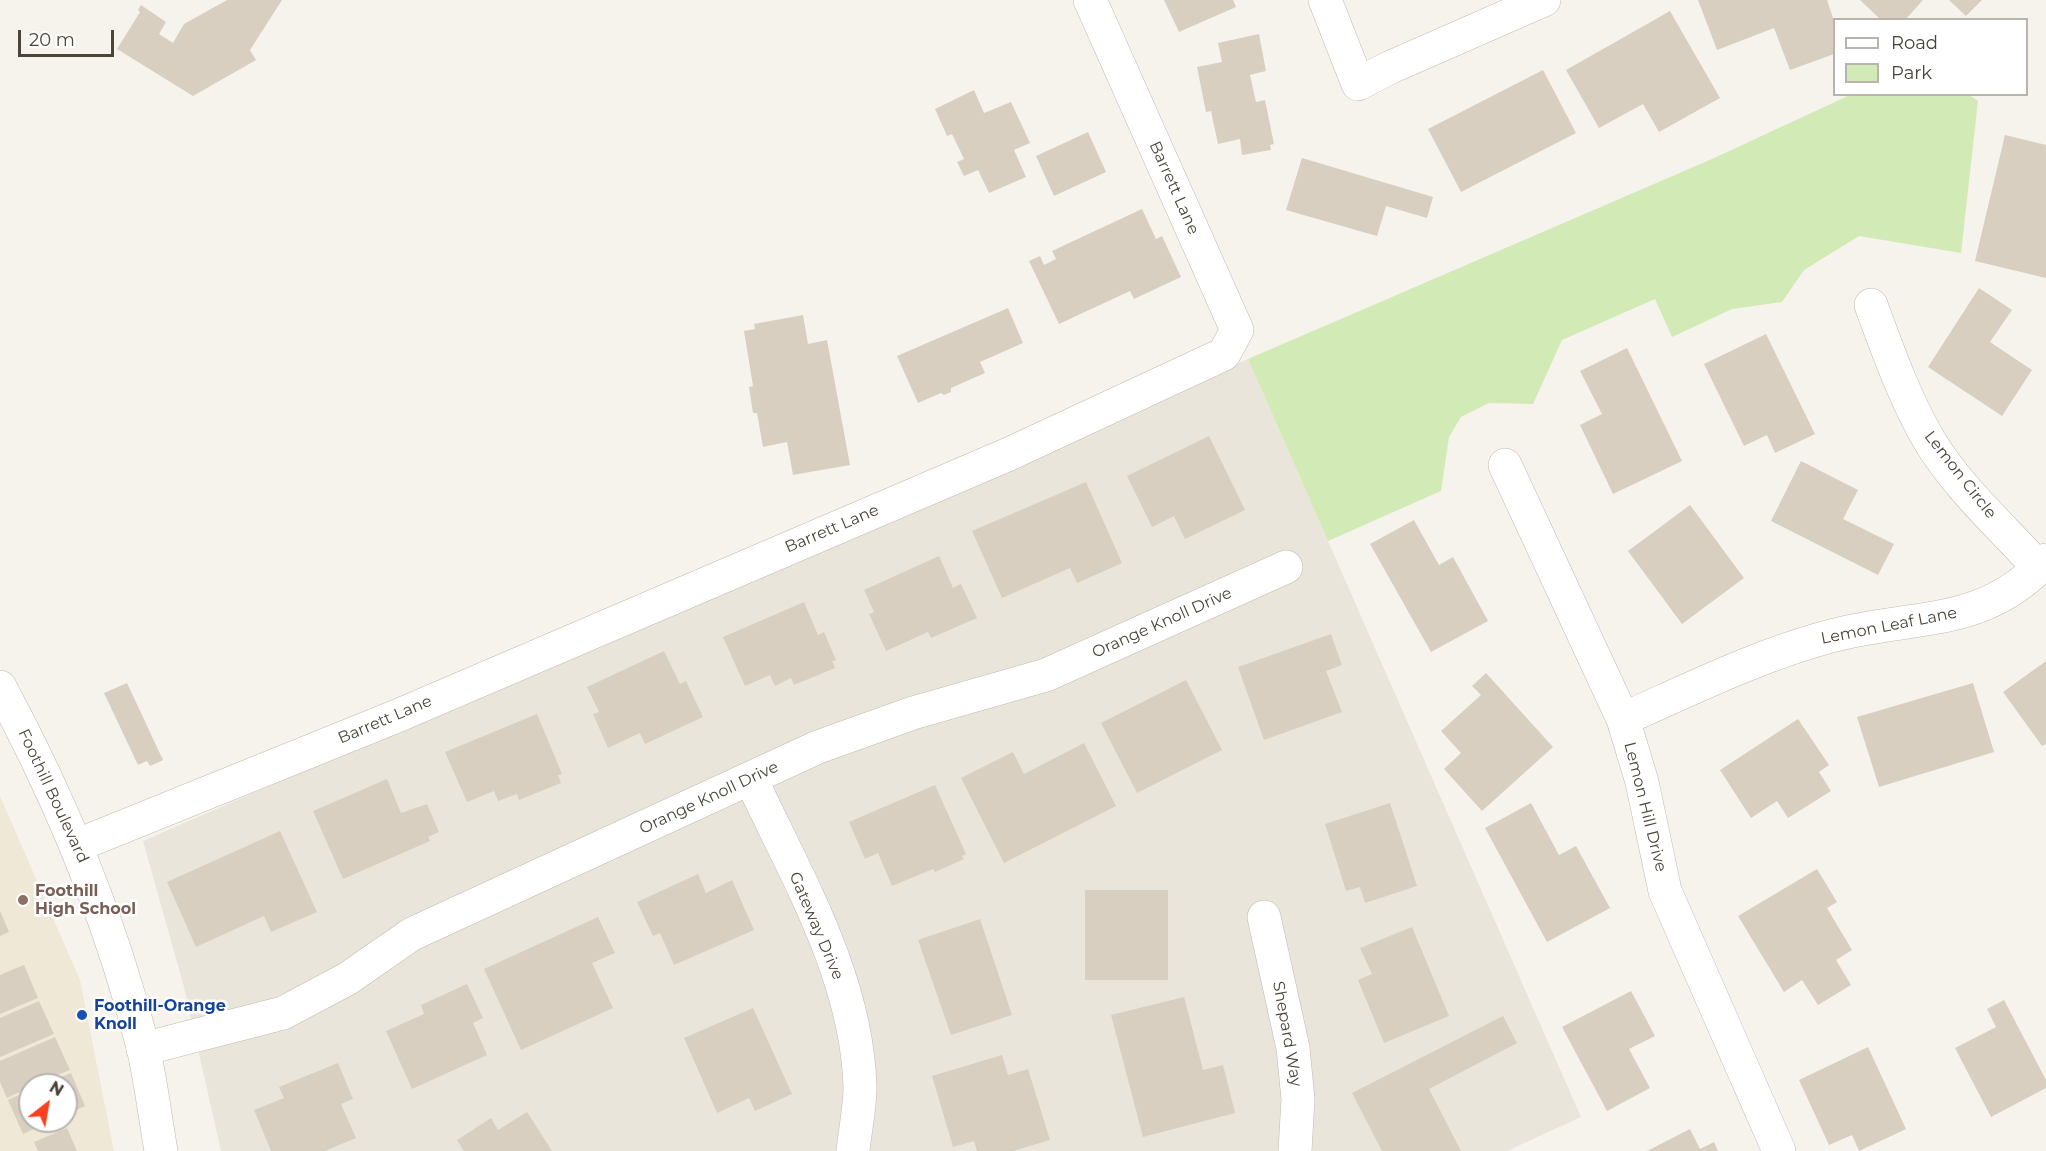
<!DOCTYPE html>
<style>
body{margin:0}
#map{position:relative;width:2046px;height:1151px;overflow:hidden;background:#f6f3ec;font-family:Montserrat,sans-serif}
canvas{display:block}
.legend{position:absolute;left:1833px;top:18px;width:195px;height:78px;box-sizing:border-box;background:#fff;border:2px solid #b7b4b0;margin:0;padding:8px 10px;list-style:none;font-size:18px;color:#4b4439}
.legend li{display:flex;align-items:center;gap:12px;height:30px}
.legend b{width:30px;border:2px solid #b7b4b0}
.north{position:absolute;left:18px;top:1073px;width:60px;height:60px;box-sizing:border-box;background:#fff;border:2px solid #b7b4b0;border-radius:50%;rotate:31deg;font-size:16px;font-weight:700;line-height:24px;text-align:center;color:#4b4439}
.north::after{content:'';display:block;margin:auto;width:21px;height:27px;background:#fc3f1d;clip-path:polygon(50% 0,100% 100%,50% 72%,0 100%)}
.scale{position:absolute;left:18px;top:30px;width:96px;height:27px;box-sizing:border-box;border:3px solid #4b4439;border-top:0;padding-left:8px;font-size:18px;line-height:21px;white-space:nowrap;color:#4b4439;-webkit-text-stroke:4px #fff;paint-order:stroke}
</style>
<div id="map">
<canvas width="2046" height="1151"></canvas>
<ul class="legend">
<li><b style="height:8px;background:#fff"></b>Road</li>
<li><b style="height:16px;background:#d2eab5"></b>Park</li>
</ul>
<div class="north">N</div>
<div class="scale">20 m</div>
</div>
<script>
const g = document.querySelector('canvas').getContext('2d');
g.lineJoin = 'round';
function fillPath(path, color) {
  g.fillStyle = color;
  g.fill(path, 'evenodd');
}
function strokePath(path, color, width, dash) {
  g.strokeStyle = color;
  g.lineWidth = width;
  g.lineCap = dash ? 'butt' : 'round';
  g.setLineDash(dash || []);
  g.stroke(path);
}
function label(font, color, halo, rows, align = 'center') {
  g.font = font + ' Montserrat,sans-serif';
  g.lineWidth = 5;
  g.setLineDash([]);
  g.textBaseline = 'middle';
  g.strokeStyle = halo;
  g.fillStyle = color;
  for (const [text, x, y, turn = 0] of rows) {
    g.save();
    g.translate(x, y);
    g.rotate((+turn || 0) * Math.PI / 180);
    g.textAlign = isNaN(turn) ? turn : align;
    if (halo) g.strokeText(text, 0, 0);
    g.fillText(text, 0, 0);
    g.restore();
  }
}
fillPath(new Path2D(`
 M1248,359L1581,1117L1507,1151H221L184,987L143,841Z`), '#eae5da');
fillPath(new Path2D(`
 M0,796L80,980L114,1151H0ZM30,1085H66V1121H30Z`), '#efe8d6');
fillPath(new Path2D(`
 M1850,95H1969L1978,101L1961,253L1859,236L1804,270L1782,302L1732,309L1672,337L1655,299L1562,340L1533,404L1489,403L1461,417L1449,437L1441,491L1328,541L1248,359L1712,159Z`), '#d2eab5');
fillPath(new Path2D(`
 M227,0H282L250,50L256,60L193,96L117,49L140,12L138,10L141,5L166,22L159,34L173,43L184,24Z
 M1164,0H1233L1236,7L1179,32Z
 M1698,0H1827L1834,21V54L1790,70L1774,28L1717,50Z
 M1860,0H1923L1905,20H1881Z
 M1949,0H1982L1966,16Z
 M1670,11L1720,98L1659,132L1643,104L1599,128L1566,70Z
 M1259,34L1266,71L1250,75L1256,102L1265,100L1274,144L1270,145L1271,150L1242,155L1240,139L1218,144L1211,111L1206,112L1197,67L1222,62L1218,43Z
 M1543,70L1576,133L1461,192L1428,129Z
 M974,90L984,113L1011,102L1030,143L1014,150L1026,177L989,193L978,170L964,176L957,162L964,159L952,134L947,136L935,109Z
 M1088,132L1106,172L1054,196L1036,156Z
 M2005,135L2046,145V278L1975,261Z
 M1302,158L1433,197L1427,218L1386,206L1377,236L1286,210Z
 M1142,209L1156,239L1162,236L1181,277L1134,299L1130,291L1059,324L1029,261L1040,256L1044,265L1056,259L1052,251Z
 M1979,288L2012,310L1990,342L2032,370L2002,416L1928,367Z
 M1008,308L1023,343L980,362L985,373L951,388V392L944,395L941,393L918,403L897,356Z
 M803,315L808,344L827,340L850,465L793,475L787,442L763,447L757,413H753L749,387L753,386L744,331L755,329L754,324Z
 M1766,334L1815,434L1775,453L1767,435L1744,446L1704,364Z
 M1627,348L1682,461L1613,494L1580,425L1602,414L1580,371Z
 M1209,436L1245,510L1185,539L1174,516L1152,527L1127,476Z
 M1801,461L1858,490L1843,519L1894,544L1878,575L1771,521Z
 M1086,482L1122,563L1077,583L1070,568L1002,598L972,531Z
 M1690,505L1744,578L1682,624L1628,551Z
 M1414,520L1439,565L1453,557L1488,621L1431,652L1370,544Z
 M939,556L953,588L961,584L977,618L931,638L928,632L886,651L869,614L874,612L864,590Z
 M804,602L818,635L824,632L836,660L832,661L835,668L794,685L791,678L775,686L770,675L745,686L723,637Z
 M1331,634L1342,665L1326,671L1342,712L1264,740L1238,667Z
 M664,651L680,684L686,681L703,717L645,744L640,733L608,748L593,714L599,712L587,687Z
 M2046,661V744L2042,746L2003,692Z
 M1486,673L1553,747L1482,811L1444,769L1461,753L1441,731L1481,695L1472,686Z
 M1186,680L1222,750L1137,793L1101,723Z
 M127,683L163,760L150,766L147,761L138,765L104,693Z
 M1973,683L1994,752L1879,787L1857,717Z
 M537,714L562,774L558,775L561,783L519,800L517,794L498,801L494,791L467,802L445,752Z
 M1798,719L1829,765L1819,772L1831,791L1788,818L1777,801L1751,818L1720,770Z
 M1084,743L1116,806L1004,863L961,778L1013,752L1024,774Z
 M387,779L401,813L427,804L439,832L428,837L430,841L343,879L313,811Z
 M935,785L966,854L962,856L964,859L935,872L933,869L892,886L878,853L865,859L849,822Z
 M1390,803L1417,886L1365,903L1360,887L1346,891L1325,824Z
 M1531,803L1559,855L1576,846L1610,908L1547,942L1485,828Z
 M280,831L317,912L271,932L264,916L196,947L167,882Z
 M1817,869L1837,902L1827,908L1852,950L1836,960L1851,985L1818,1005L1802,980L1784,992L1738,916Z
 M698,874L706,893L732,880L754,930L674,965L660,933L653,936L637,902Z
 M1085,890H1168V980H1085Z
 M0,911L9,932L0,936Z
 M598,917L615,953L592,963L613,1008L521,1050L484,969Z
 M980,919L1012,1015L951,1035L918,940Z
 M1412,927L1449,1016L1384,1043L1358,980L1372,974L1360,948Z
 M24,965L38,998L0,1014V975Z
 M467,984L483,1018L473,1023L487,1055L412,1089L386,1031L424,1014L421,1005Z
 M1631,991L1655,1036L1629,1049L1650,1088L1607,1111L1562,1027Z
 M1184,997L1203,1070L1223,1065L1235,1113L1143,1137L1111,1015Z
 M2004,1000L2046,1080V1088L1991,1117L1955,1048L1996,1027L1987,1009Z
 M39,1001L54,1034L0,1057V1018Z
 M753,1008L792,1094L755,1111L749,1098L717,1113L684,1038Z
 M1503,1016L1517,1043L1429,1089L1461,1151H1382L1352,1093Z
 M55,1037L70,1070L30,1085V1087L7,1098L0,1082V1061Z
 M1868,1047L1906,1129L1859,1151L1852,1135L1829,1145L1799,1080Z
 M1002,1055L1008,1075L1028,1069L1050,1140L1013,1151H977L974,1141L953,1147L932,1076Z
 M338,1063L353,1099L341,1104L356,1138L325,1151H271L254,1110L284,1098L279,1087Z
 M71,1073L85,1106L66,1115V1085H43Z
 M30,1090V1121H51L23,1134L8,1100Z
 M527,1112L552,1151H464L457,1140L491,1118L498,1130Z
 M67,1128L77,1151H38L34,1142Z
 M1690,1129L1700,1149L1714,1142L1718,1151H1647Z`), '#d8cfc1');
const minor = new Path2D(`
 M1325,0L1358,84L1391,67L1544,0
 M1871,305C1888,351 1904,397 1929,440C1957,487 2002,527 2039,568
 M1505,465L1623,719L1642,782L1665,891L1779,1151
 M1623,719C1691,689 1759,655 1831,636C1911,614 1984,629 2046,560
 M751,779C796,876 857,977 860,1087C860,1108 855,1130 853,1151
 M78,845L397,716L1009,454L1224,354L1237,330L1090,0
 M1264,917L1293,1048L1298,1099L1295,1151
 M143,1049L283,1013L347,979L412,934L818,747L913,713L1046,675L1286,567`);
const tertiary = new Path2D(`
 M0,687C62,802 111,921 143,1047C151,1081 155,1117 161,1151`);
strokePath(minor, '#c2bbae', 34);
strokePath(tertiary, '#c2bbae', 34);
strokePath(minor, '#fff', 33);
strokePath(tertiary, '#fff', 33);
for (const [x, y, r, color] of [
 [23,900,6,"#8d6e63"],
 [82,1015,6,"#1a4fb4"]
]) {
  const dot = new Path2D();
  dot.arc(x, y, r, 0, 2 * Math.PI);
  g.fillStyle = color;
  g.fill(dot);
  strokePath(dot, '#fff', 2);
}
label('16px', '#4b4439', '#fff', [
 ["Barrett Lane",1174,188,66],
 ["Lemon Circle",1960,475,52],
 ["Barrett Lane",832,529,-23],
 ["Orange Knoll Drive",1162,623,-24],
 ["Lemon Leaf Lane",1889,626,-11],
 ["Barrett Lane",385,720,-23],
 ["Foothill Boulevard",53,796,65],
 ["Orange Knoll Drive",709,798,-25],
 ["Lemon Hill Drive",1645,807,76],
 ["Gateway Drive",816,926,67],
 ["Shepard Way",1287,1034,80]
]);
label('bold 16px', '#785e54', '#fff', [
 ["Foothill",35,891],
 ["High School",35,909]
], 'left');
label('bold 16px', '#164399', '#fff', [
 ["Foothill-Orange",94,1006],
 ["Knoll",94,1024]
], 'left');
</script>
